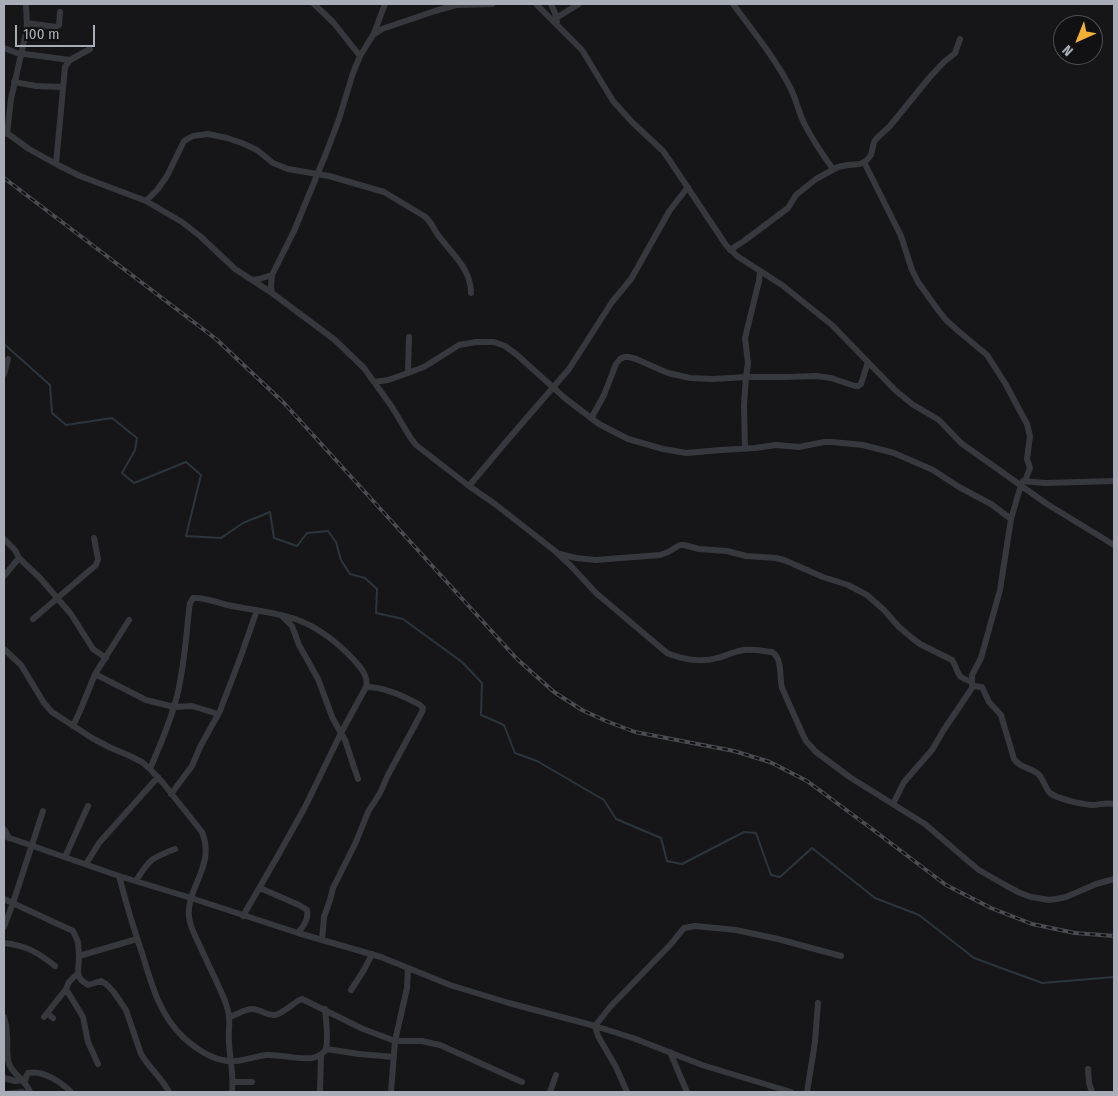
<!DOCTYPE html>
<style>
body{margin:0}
#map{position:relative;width:1118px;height:1096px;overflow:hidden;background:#161618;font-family:"Fira Sans Condensed",sans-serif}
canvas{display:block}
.frame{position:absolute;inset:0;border:5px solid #a8adb8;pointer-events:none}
.north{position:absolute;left:1053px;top:15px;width:50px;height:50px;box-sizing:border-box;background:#111113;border:1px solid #4d4f55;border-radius:50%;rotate:224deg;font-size:14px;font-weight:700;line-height:20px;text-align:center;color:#a8adb8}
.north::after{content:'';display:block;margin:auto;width:18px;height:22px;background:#f2b134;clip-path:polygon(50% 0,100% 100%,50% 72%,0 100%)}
.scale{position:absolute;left:15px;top:25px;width:80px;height:22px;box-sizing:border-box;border:2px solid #a8adb8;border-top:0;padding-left:6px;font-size:15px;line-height:18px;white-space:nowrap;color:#a8adb8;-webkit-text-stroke:4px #111113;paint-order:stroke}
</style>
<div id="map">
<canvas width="1118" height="1096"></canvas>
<div class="frame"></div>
<div class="north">N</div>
<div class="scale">100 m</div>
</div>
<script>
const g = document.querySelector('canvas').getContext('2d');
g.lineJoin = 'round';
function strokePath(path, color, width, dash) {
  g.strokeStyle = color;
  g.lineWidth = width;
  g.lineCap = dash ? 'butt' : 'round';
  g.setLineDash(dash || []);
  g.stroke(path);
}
strokePath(new Path2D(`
 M4,344L50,385L52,413L66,425L112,418L137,438L135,450L122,473L134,483L186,462L201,475L186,536L221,538L243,523L270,512L274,538L297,546L307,533L328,531L336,542L341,560L350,574L365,578L377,589L376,613L403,619L462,662L482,683L481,715L504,725L515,753L537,761L604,800L616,819L661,838L667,861L682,864L744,832L756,833L771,875L780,877L812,848L875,898L919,915L974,958L1042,983L1114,977
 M4,1092L22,1090L28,1092`), '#2c353c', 2);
strokePath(new Path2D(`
 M314,4L333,22L360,56
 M536,4L582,50L613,101L632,122L663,151L670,161L726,245L737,256L782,285L832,325L895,390L912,404L939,420L961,443L1047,504L1114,545
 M551,4L555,13L557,22
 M733,4C753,31 774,57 790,87C796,98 798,111 804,123C812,139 822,154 833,169
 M556,18L579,4
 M27,23L56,27L59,25L60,12
 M374,33L385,4
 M4,48L17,53L70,60
 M14,82L36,86L63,87
 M4,131L29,149L56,164L80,176L146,201L182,222L200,236L235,269L272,293L335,340L364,368L374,382L392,407L410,437L416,445L469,486L495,504L555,551L571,566L596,593L667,653C681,659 702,663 717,658C726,656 735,651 744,650C753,649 763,651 772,652C783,659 779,677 782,688L803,735L806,741L816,752L851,778L925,824L968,861L979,870L1005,885L1020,893L1031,897L1049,900L1056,899L1066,897L1096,884L1114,879
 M7,134L11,99L27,28L26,4
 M864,162L901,236L912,270L918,282L938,310L946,320L957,330L987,355L1005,383L1027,424L1030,436L1027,459L1030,468L1025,481
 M56,164L65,67L70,60L90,49
 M146,201L157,190L167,176L184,141L193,136L208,134L227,138L242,143L257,150L273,163L288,169L329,176L384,192L424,216C431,221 433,228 438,235C451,253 471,268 471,293
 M730,250L744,241L788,208L796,195L816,179L838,167L848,165L860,164L867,160L871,155L874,142L877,138L890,126L929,78L944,62L955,53L960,39
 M252,280L259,279L272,275
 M272,293L271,286L272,275L294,231L327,151L339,119L353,73L360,56L373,35L382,29L435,11L456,5L492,4
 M408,373L409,337
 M4,374L8,359
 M374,382L388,380L408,373L424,367L459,345L476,342H494L505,346L516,354L566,399L599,424L628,439L663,449L686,453L721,450L755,448L776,445L799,447L824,442H832L863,445L894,453L933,470L959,487L991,504L1011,519
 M592,417L604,395L616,364L620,359L624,357H629L636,359L668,373L690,378L713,379L746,377H786L816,376L831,378L855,386H858L861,384L868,362
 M745,449L744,405L746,377L748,363L745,338L759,281L760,271
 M1023,481L1045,483L1114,481
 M469,486L505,443L569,369L612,302L631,279L670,210L688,187
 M4,539L15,550L19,558L4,576
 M560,554L576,558L596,560L660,555L668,552L680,545H684L699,549L727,551L746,556L776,558L784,560L823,577L848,585L867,595L884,610L899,627L912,638L920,644L952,660C956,665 956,671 960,676C963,679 969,681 972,682
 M19,558L40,578L71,614L93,649L106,658
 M282,616L292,626L299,645L318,679L333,719L345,740L358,779
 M33,619L96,565L98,559L94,538
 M4,649L21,665L44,703L52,712L92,738L111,748L128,755L142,762L150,769L163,783L202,832C216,866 186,887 189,917C190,926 194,934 198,942C205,957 212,972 219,987C223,996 228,1006 229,1016C230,1025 228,1034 229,1043C230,1060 234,1075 232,1092
 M95,674L146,700L174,707L192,706L218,714
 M973,686L982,687L989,702L1001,715L1014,759C1020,768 1029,767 1037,773C1044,778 1044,787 1050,793C1058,799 1081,804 1091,805C1100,805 1105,802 1114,804
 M73,726L80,711L95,674L129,620
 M150,769C160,745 171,721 177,696C184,668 186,639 189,610L190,603L193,598C204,597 216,602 227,605C251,610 276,612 298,620C319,628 339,644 354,660C361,668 369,677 366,687L341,733L305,807L280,852L243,916
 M171,794L192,766L200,747L220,711L242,653L257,610
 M893,804L904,782L932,750L943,731L972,688V675L981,658L1000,590L1011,519L1021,485
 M4,829L9,838
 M4,836L119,876L191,898L298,933L381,957L450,985L509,1003L595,1026L633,1038L702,1065L791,1092
 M65,857L88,806
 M86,864L99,843L158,777
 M119,876C126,903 134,930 143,956C152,986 160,1015 183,1037C194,1047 208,1057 222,1060C237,1064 251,1057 266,1055C281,1054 297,1060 312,1058C316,1057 322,1054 325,1051C329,1044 326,1018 325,1009
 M136,881C149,859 152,858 175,849
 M260,888L299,905L307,910C309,920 303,926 298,933
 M4,899L73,931L78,942L79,956L78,973L79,976L81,980L88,985L101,981L106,984L113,991L126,1010L141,1054C149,1068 162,1078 169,1092
 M4,927L13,903L43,811
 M322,940L324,917L330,900L333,888L356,842L368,812L380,793L388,775L422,712L423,708L420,705C404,696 385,687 366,687
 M4,943C25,945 39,953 55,966
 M79,956L137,939
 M78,973L69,982L66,989L83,1017L88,1042L98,1064
 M351,990L364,970L372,954
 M47,1013L53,1018
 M4,1017C6,1023 7,1030 7,1036C8,1045 6,1056 9,1064C14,1076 25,1079 30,1092
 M44,1017L66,989
 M229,1017C237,1015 244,1009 252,1009C260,1009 267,1016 275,1015C285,1013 293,1002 302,999L363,1029L395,1041H422L440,1045L522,1082
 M326,1049L359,1054L394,1057
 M670,1052L687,1092
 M1088,1069L1089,1083L1092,1092
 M4,1078L15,1081L23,1080
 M25,1082L26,1077L28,1073C43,1070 61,1082 71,1092
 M233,1082H252
 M320,1092L321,1055
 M391,1092L395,1041L407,988L408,969
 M550,1092L556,1075
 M627,1092L616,1067L598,1036L595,1026L610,1007L671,944L684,928L695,926L736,930L778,939L841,956
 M807,1092L815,1042L818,1003`), '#37383d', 6);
const rail = new Path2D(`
 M4,178L216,339L283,402L517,659L554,692L582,710L606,721L635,732L734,751L770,762L807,781L872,829L946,885L991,908L1032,924L1075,933L1114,936`);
strokePath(rail, '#4a4c52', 4);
strokePath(rail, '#111113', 2, [5.5]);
</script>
